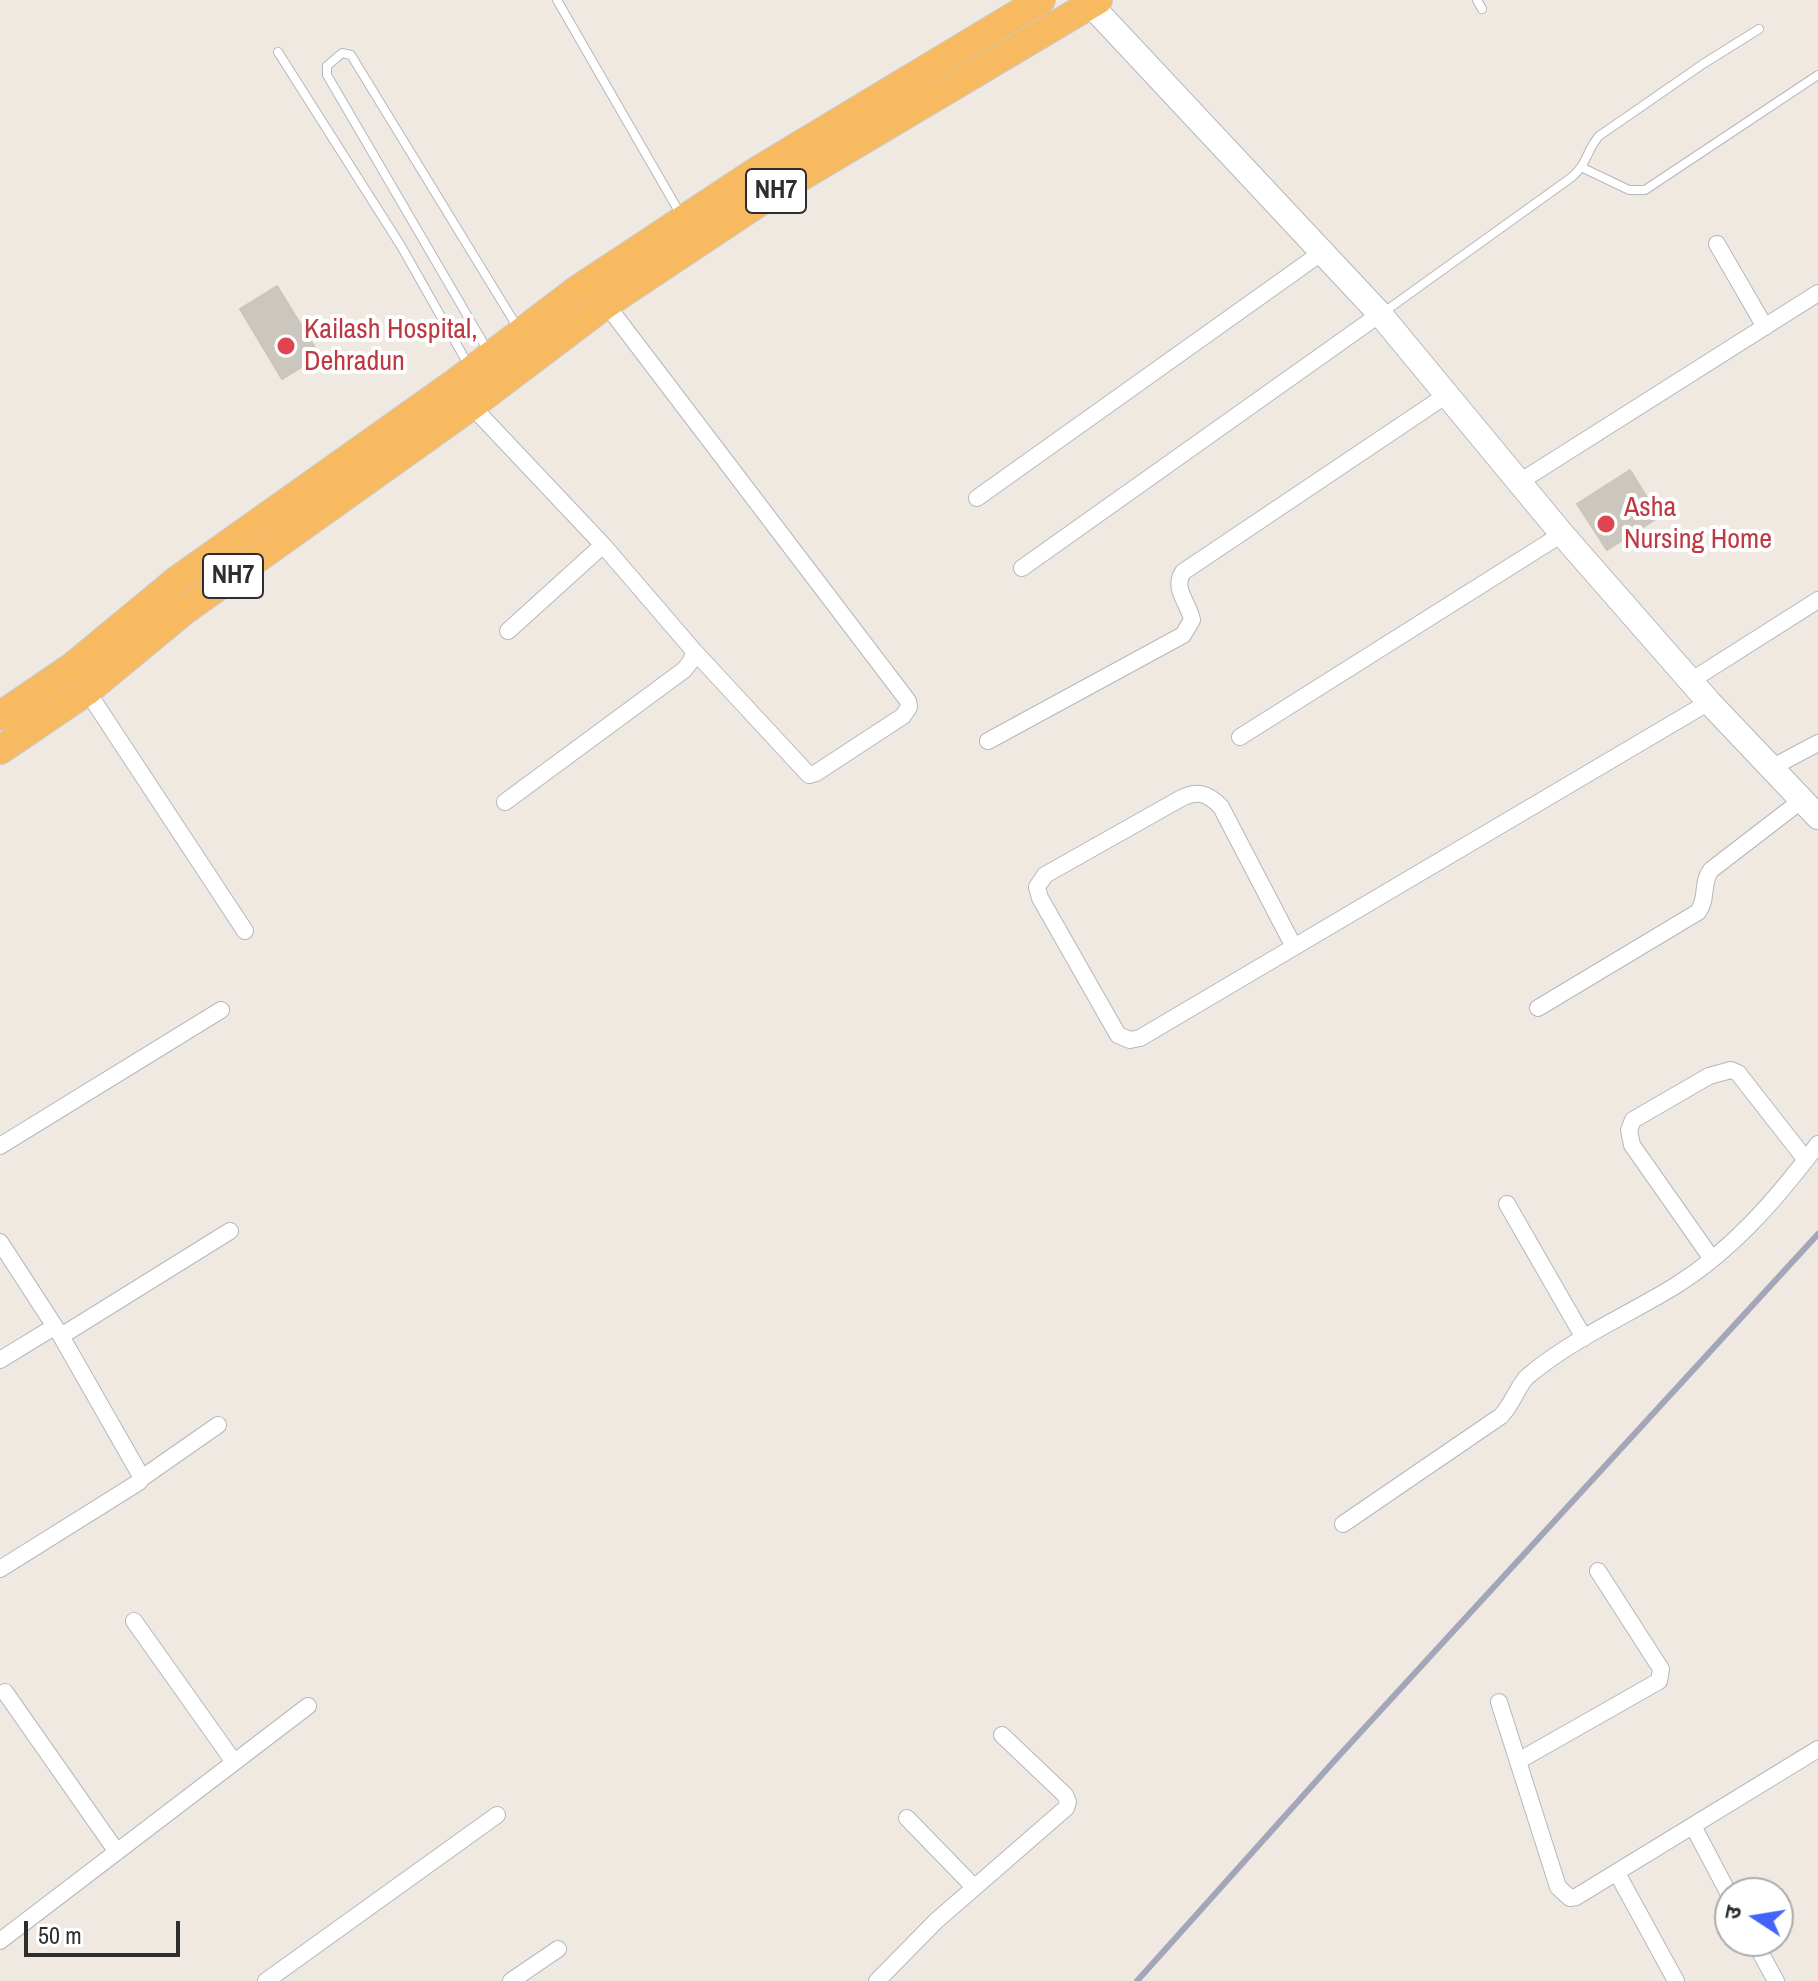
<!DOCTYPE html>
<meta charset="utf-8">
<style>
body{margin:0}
#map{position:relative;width:1818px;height:1981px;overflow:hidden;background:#efe9e1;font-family:"Archivo Narrow","Noto Sans Devanagari",sans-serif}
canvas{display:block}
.north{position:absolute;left:1714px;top:1877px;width:80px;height:80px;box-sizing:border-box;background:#fff;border:2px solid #ababab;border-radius:50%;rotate:282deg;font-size:22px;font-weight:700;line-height:32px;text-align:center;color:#2e2e2e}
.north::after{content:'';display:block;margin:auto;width:28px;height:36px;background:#4264fb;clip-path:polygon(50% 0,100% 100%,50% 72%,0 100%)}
.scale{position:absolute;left:24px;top:1921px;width:156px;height:36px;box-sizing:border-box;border:4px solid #2e2e2e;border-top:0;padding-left:10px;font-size:24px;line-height:28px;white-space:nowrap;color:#2e2e2e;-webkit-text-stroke:6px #fff;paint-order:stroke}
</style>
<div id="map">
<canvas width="1818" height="1981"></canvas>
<div class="north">उ</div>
<div class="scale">50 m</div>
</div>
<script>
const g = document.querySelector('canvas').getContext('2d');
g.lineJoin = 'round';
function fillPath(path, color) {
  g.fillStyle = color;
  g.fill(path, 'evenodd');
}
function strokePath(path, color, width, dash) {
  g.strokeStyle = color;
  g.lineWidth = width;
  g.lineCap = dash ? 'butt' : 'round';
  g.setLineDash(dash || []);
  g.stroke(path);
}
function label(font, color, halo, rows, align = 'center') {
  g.font = font + ' "Archivo Narrow",sans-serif';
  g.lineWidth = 8;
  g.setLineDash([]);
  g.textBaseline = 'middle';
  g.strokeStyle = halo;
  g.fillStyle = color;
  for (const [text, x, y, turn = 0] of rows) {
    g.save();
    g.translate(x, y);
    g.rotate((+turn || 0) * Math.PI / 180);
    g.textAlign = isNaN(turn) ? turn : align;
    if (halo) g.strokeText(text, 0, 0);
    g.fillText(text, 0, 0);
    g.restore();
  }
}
const building = new Path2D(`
 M277,286L320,356L282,379L240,309Z
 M1630,470L1659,517L1607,550L1577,504Z`);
fillPath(building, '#cbc7bf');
strokePath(building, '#cbc5ba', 2);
const service = new Path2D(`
 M557,0L681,215
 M1477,0L1482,9
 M278,52L401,246L469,366
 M1583,168L1629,190H1645L1818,75
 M1384,312L1572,177C1588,163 1586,151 1599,136L1703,64L1759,29
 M488,351L327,75V66L342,53L351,55L518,328`);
const minor = new Path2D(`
 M1717,244L1765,327
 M606,304L908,701L909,707L903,716L816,773L809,775L694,651
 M467,401L603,545L694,651L691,661L684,670L505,802
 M1521,481L1818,293
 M977,498L1321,253
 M1022,568L1380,314
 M508,631L603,545
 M1692,680L1818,600
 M87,691L245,931
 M1240,737L1562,534
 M988,741L1183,635L1192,620C1189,603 1172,589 1183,572L1448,394
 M1771,768L1818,743
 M1294,947L1221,807C1207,792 1196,790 1178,800L1045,875L1037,887L1040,898L1118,1035L1130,1040L1140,1038L1709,702
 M1538,1008L1698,912C1708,899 1701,883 1711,870L1802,800
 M0,1146L221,1010
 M1507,1204L1584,1338
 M0,1242L61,1336L142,1478L139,1482L0,1569
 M1712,1259L1632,1145L1629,1130L1633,1120L1709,1076L1731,1070L1738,1073L1806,1160
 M61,1336L230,1231
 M0,1360L54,1327
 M142,1478L218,1425
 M1343,1524L1501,1416C1513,1404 1519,1383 1528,1376C1572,1339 1626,1316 1675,1286C1733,1250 1777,1198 1818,1144
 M134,1621L234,1762
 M5,1692L117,1852
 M1499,1702L1558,1887L1570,1898L1576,1897L1818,1749
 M1520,1760L1659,1681L1661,1669L1598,1571
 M907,1818L974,1887
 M1693,1826L1730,1896
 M1617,1873L1676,1981
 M0,1941L308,1706
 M1754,1941L1776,1981
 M266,1981L497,1815
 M511,1981L558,1949
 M877,1981L936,1921L1066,1808L1068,1802L1065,1795L1002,1735`);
const secondary = new Path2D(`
 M1090,4L1380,314L1562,534L1709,702L1818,817`);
const trunk = new Path2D(`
 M0,716L72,667L176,581L455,383L577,290L757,171L1041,0
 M0,750L87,691L185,610L471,406L606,304L770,195L1098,0`);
strokePath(service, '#b4b7c1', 10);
strokePath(minor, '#b4b7c1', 18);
strokePath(secondary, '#b4b7c1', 26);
strokePath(trunk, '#c9c9c9', 30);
strokePath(service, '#fff', 8);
strokePath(minor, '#fff', 16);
strokePath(secondary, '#fff', 24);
strokePath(trunk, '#f8ba60', 28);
strokePath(new Path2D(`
 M1137,1981L1336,1759L1818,1234`), '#a3a6b8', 6);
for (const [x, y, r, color] of [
 [286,346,10,"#e0444e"],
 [1606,524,10,"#e0444e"]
]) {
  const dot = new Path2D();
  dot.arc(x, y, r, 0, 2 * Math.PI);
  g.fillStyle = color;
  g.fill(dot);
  strokePath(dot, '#fff', 3);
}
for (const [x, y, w] of [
 [776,191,60],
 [233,576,60]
]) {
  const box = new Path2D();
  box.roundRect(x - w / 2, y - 22, w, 44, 6);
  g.fillStyle = '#fff';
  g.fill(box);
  strokePath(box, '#2e2e2e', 2);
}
label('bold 26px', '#2e2e2e', null, [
 ["NH7",776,191],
 ["NH7",233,576]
]);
label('28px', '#be3a42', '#fff', [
 ["Kailash Hospital,",304,330],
 ["Dehradun",304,362],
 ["Asha",1624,508],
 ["Nursing Home",1624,540]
], 'left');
</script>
